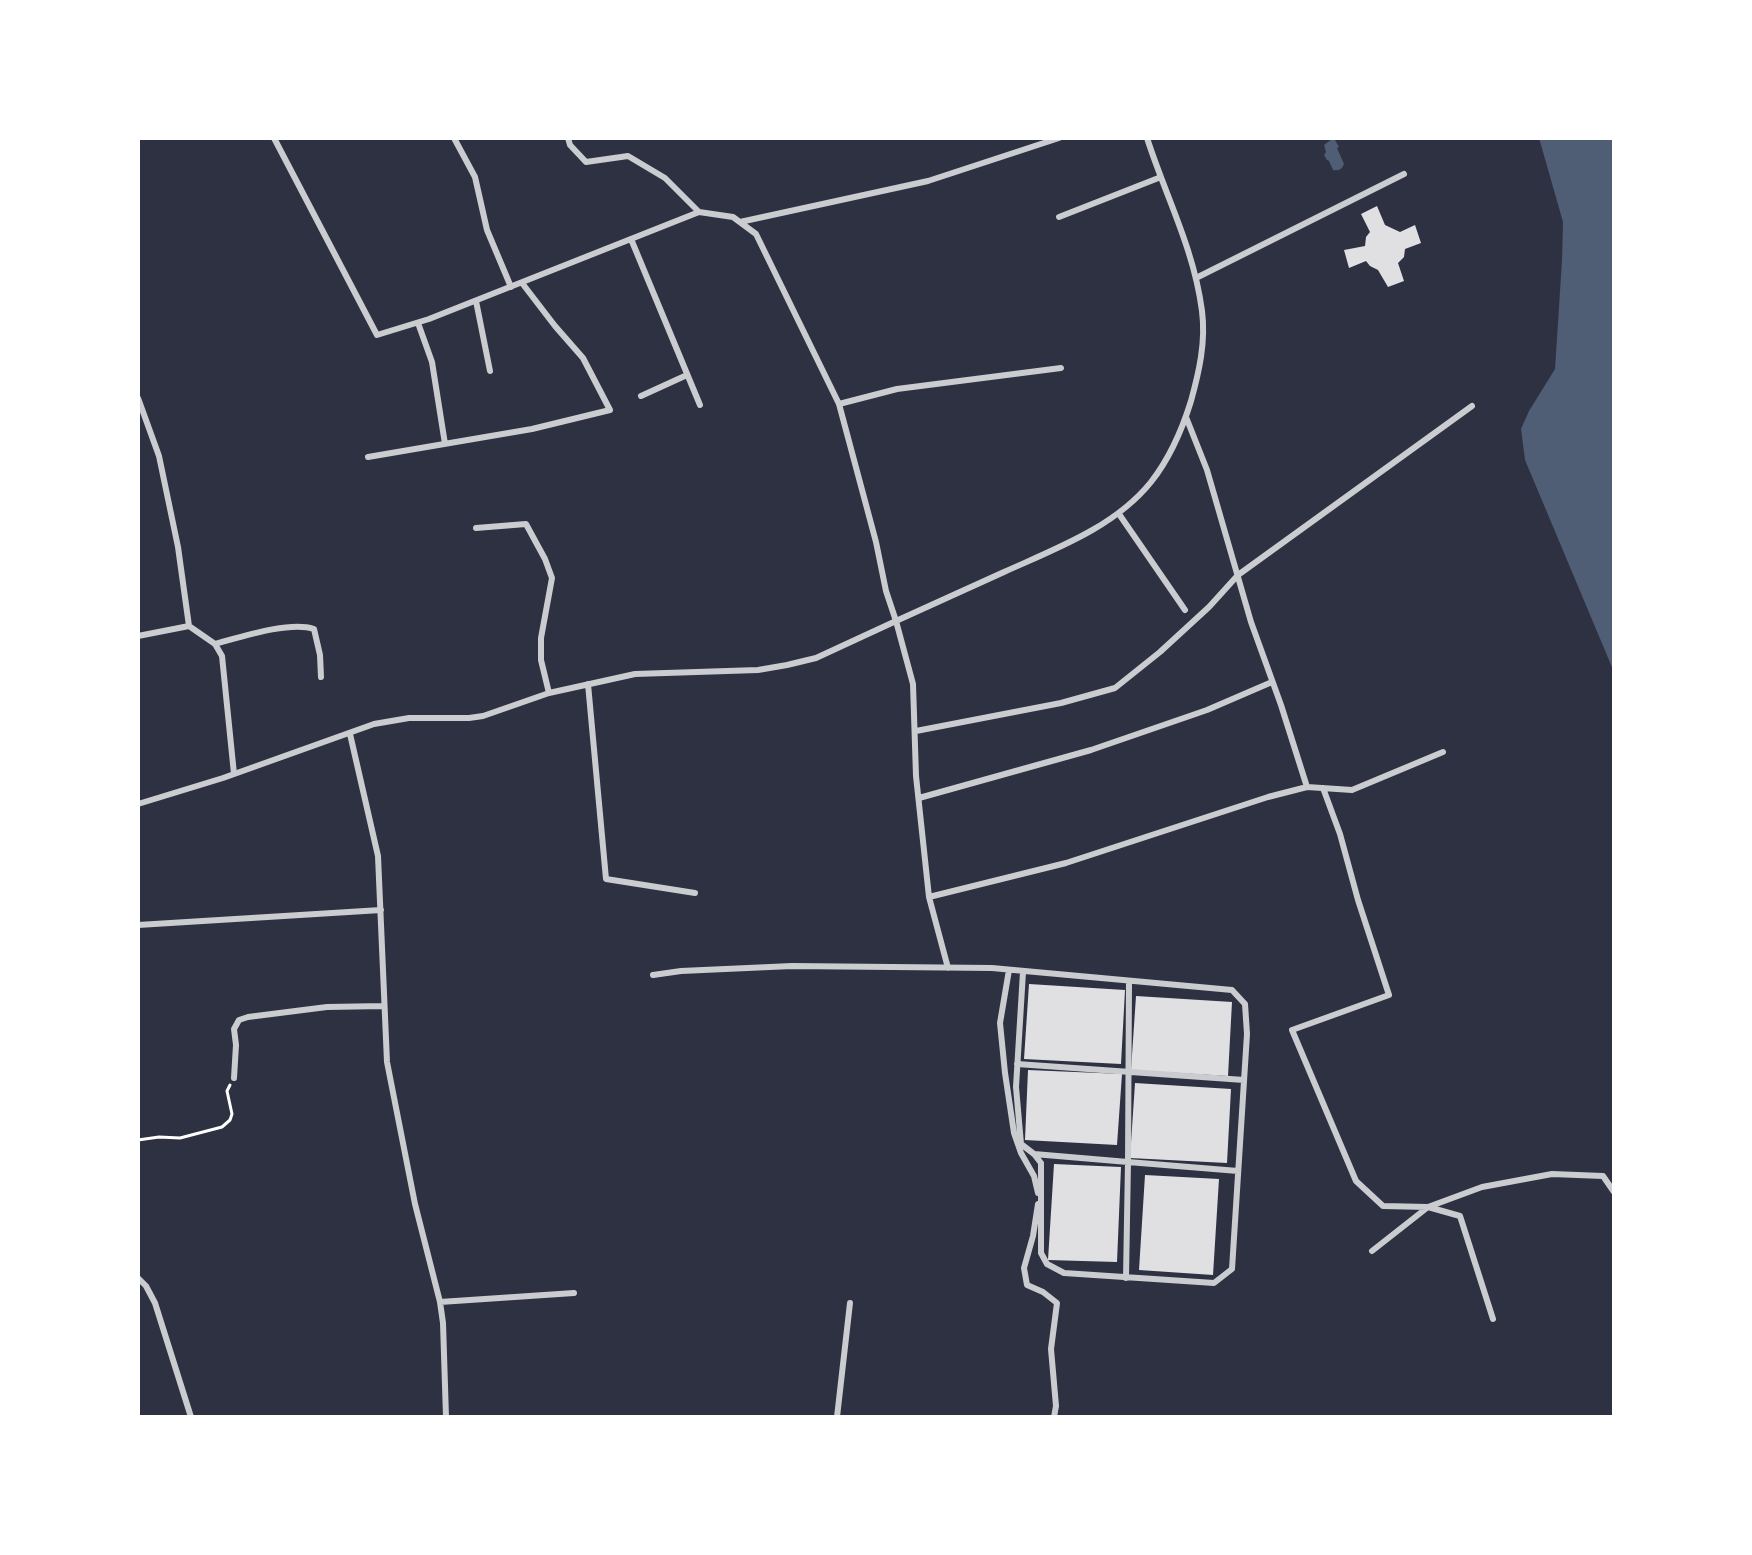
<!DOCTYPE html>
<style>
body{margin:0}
#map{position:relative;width:1752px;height:1555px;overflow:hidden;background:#2d3142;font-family:Quicksand,sans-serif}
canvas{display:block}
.frame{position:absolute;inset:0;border:140px solid #fff;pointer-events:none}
</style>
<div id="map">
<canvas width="1752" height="1555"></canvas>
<div class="frame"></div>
</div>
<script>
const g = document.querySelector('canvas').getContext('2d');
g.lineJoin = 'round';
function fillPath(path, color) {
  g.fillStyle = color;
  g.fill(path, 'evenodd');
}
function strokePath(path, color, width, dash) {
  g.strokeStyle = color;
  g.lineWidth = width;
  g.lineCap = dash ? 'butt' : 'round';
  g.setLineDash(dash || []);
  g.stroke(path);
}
fillPath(new Path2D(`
 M1539,138H1614V672L1525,460L1521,429L1529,411L1555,369L1562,260L1563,222Z
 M1332,139L1335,140L1339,147L1337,148L1344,164C1342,170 1338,171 1333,170L1329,161L1327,160L1324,155L1326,152L1324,145Z`), '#4f5d75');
fillPath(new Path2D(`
 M1377,206L1385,225L1400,232L1415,225L1421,243L1405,249L1404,257L1398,263L1404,281L1388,287L1378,270L1370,266L1366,261L1349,268L1344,250L1365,246L1366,237L1370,232L1361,214Z
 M1029,984L1125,990L1121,1064L1024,1059Z
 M1136,996L1232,1002L1228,1076L1131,1070Z
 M1028,1070L1122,1074L1117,1145L1025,1140Z
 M1135,1083L1231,1089L1227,1163L1130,1158Z
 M1054,1164L1121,1167L1117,1262L1048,1260Z
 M1145,1175L1219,1179L1213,1275L1139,1270Z`), '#e0e0e3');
strokePath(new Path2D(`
 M138,1140L159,1137L180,1138L222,1127L230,1120L232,1114L227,1091L230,1085`), '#fff', 3);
strokePath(new Path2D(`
 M274,138L377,335L429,319L699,212L733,217L756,234L839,404L876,542L886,591L896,621C932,605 968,588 1004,572C1055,549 1115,527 1151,482C1170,458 1182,430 1191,401C1199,372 1206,342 1202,311C1194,249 1166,197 1147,138
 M454,138L475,177L487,230L511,287
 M568,138L570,145L586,162L628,156L665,178L699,212
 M1059,217L1161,177
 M740,222L928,181L1059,138
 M631,239L700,405
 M1196,278L1404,174
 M476,301L490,371
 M418,323L432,362L445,444
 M641,396L687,375
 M138,398L159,456L178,547L189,626
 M839,404L897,389L1061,368
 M1186,417L1207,470L1251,622L1281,705L1307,787
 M368,457L532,429L610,410L583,358L555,326L522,283
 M1119,514L1185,610
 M476,528L526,524L545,559L552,578L541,638V660L549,693
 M138,636L189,626L215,644L222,656L234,774
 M215,644C241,637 289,621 314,629L320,655L321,677
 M588,684L606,879L695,893
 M916,731L1061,703L1115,688L1160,652L1209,607L1238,575L1472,406
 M350,734L378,856L387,1062L415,1204L440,1302L443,1323L446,1417
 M1323,788L1340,834L1358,900L1389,995L1292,1030L1356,1181L1383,1206L1428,1207L1482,1187L1552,1174L1603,1176L1614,1192
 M919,798L1091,750L1207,710L1272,682
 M138,804L223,778L374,724L409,718H469L483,716L549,693L635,674L758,670L787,665L816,658L896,621L913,684L916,776L929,897L948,968
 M929,897L1066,863L1268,797L1307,787L1352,790L1443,752
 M138,925L381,910
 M1009,970L1000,1023L1005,1073L1014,1133L1021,1153L1034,1176L1038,1193
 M653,975L681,971L792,966L992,968L1232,990L1245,1004L1247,1034L1232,1269L1214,1283L1064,1273L1047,1264L1041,1253V1163L1034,1154L1021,1144L1016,1087L1023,972
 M1129,981L1128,1162L1238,1171
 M1017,1064L1244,1080
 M234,1078L236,1045L234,1029L239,1020L248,1017L327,1007L384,1006
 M1034,1154L1128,1162L1126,1278
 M1038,1204L1033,1236L1024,1268L1027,1285L1043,1292L1057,1303L1051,1349L1056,1406L1054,1417
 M1372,1251L1428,1207L1460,1216L1493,1319
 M138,1278L146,1286L155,1303L191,1417
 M440,1302L574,1293
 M837,1417L850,1303`), '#caccd0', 6);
</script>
